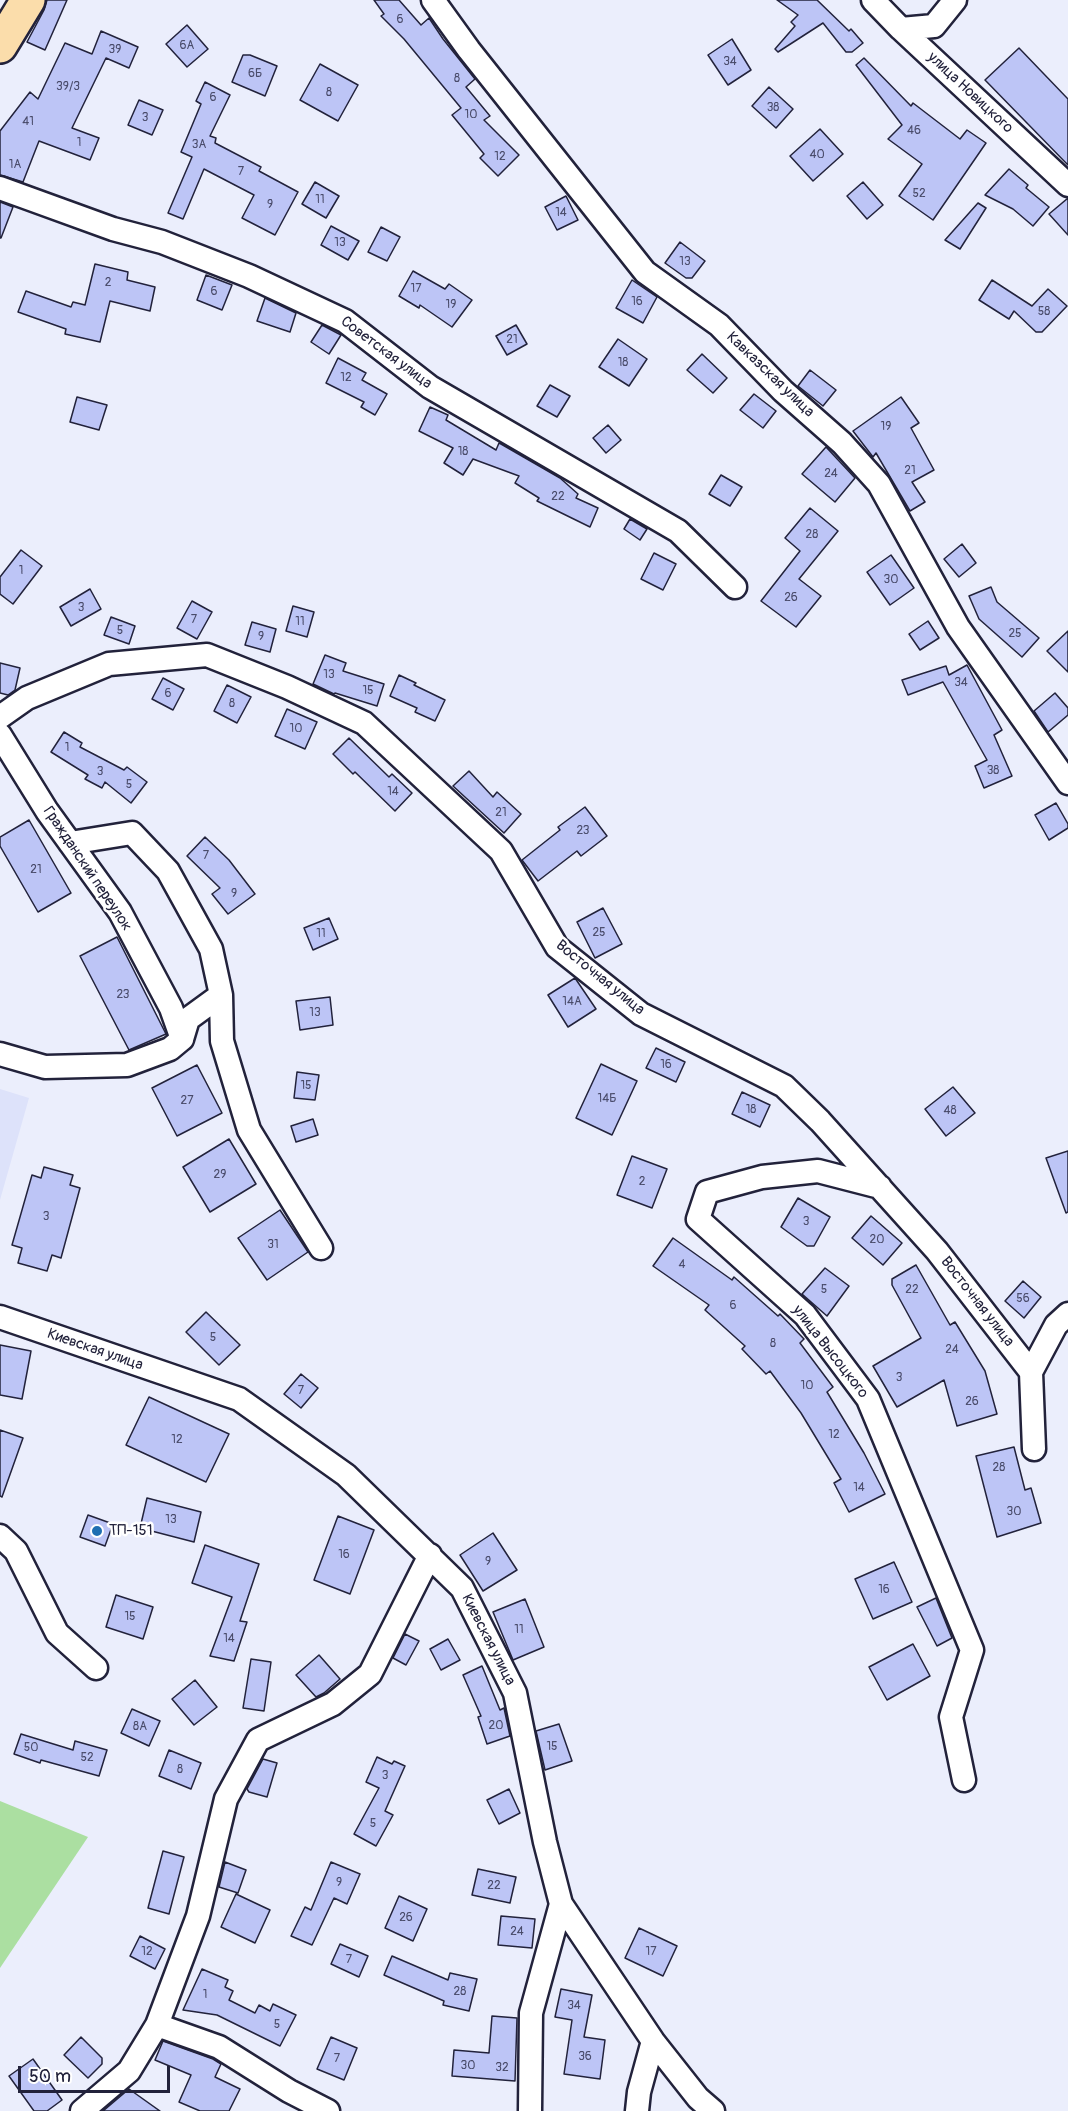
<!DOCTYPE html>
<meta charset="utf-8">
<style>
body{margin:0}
#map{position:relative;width:1068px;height:2111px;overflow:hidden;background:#ebeefc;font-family:Pangolin,sans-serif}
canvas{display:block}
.scale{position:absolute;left:18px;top:2066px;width:152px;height:27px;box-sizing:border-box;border:3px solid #22223b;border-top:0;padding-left:8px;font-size:18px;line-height:21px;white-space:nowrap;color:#22223b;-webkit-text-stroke:4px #fff;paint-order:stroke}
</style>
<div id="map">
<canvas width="1068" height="2111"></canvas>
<div class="scale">50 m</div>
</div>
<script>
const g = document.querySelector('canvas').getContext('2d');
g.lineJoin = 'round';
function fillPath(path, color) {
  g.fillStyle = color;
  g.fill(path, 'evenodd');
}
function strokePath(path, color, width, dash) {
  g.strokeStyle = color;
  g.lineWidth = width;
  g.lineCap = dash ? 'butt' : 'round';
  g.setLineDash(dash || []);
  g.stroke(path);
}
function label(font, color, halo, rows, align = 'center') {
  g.font = font + ' Pangolin,sans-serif';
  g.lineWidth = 5;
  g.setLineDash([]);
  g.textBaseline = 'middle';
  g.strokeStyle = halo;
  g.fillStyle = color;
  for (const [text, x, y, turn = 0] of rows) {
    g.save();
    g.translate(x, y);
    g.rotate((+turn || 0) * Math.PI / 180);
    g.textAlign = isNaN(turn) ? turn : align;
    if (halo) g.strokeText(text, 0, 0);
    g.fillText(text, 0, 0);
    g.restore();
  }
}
fillPath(new Path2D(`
 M0,1089L29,1098L0,1200Z`), '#dde2fa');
fillPath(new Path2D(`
 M0,1801L88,1837L0,1968Z`), '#abdfa1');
const building = new Path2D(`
 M47,0H67L45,50L27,42L44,10Z
 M374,0H399L421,25L429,18L443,39L475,79L466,87L490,116L484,120L519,155L498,176L480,158L484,154L452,115L461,108L404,39L381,16L384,14Z
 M777,0H817L849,31L851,29L863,43L852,52H846L823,23L778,52L775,49L795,26L791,22L798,15Z
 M187,25L208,49L187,67L166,44Z
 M101,31L138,47L129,68L106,58L72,128L99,138L90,160L39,141L23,182L0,175V131L30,92L38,99L65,43L92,54Z
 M732,39L751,70L728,85L708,55Z
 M1019,48L1068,99V165L985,80Z
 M243,55H250L277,66L265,96L232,82Z
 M864,58L911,106L913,103L960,139L967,130L986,143L933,220L899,196L922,164L888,139L902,125L856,65Z
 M320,64L358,85L338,121L300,100Z
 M205,82L230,95L210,136L216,138L215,143L261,167L259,171L298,192L275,235L242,218L254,195L204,169L183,219L168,213L192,157L181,152L201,104L196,101Z
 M769,87L793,109L776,128L752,106Z
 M139,100L163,110L152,135L128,125Z
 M820,129L843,154L813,181L790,156Z
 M1009,169L1028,185L1026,188L1049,207L1033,226L1013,209L985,195Z
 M315,182L339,196L326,218L302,204Z
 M863,182L883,205L867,219L847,196Z
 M566,196L578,220L557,230L545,207Z
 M1068,198V235L1049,214Z
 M0,202L13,207L1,238H0Z
 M978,203L986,208L960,249L945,240Z
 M331,226L359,241L348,260L321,245Z
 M381,227L400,237L387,261L368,252Z
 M680,242L705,261L692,278H686L665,263Z
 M95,264L128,272L127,280L155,287L150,311L110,301L100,342L65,334L66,329L18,312L26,291L71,307L73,302L85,305Z
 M413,271L445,289L449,284L472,300L452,327L420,305L419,308L399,296Z
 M206,275L232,285L222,310L197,300Z
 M632,280L657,297L643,323L616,308Z
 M992,280L1032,306L1048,289L1067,306L1042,332H1036L1014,311L1009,319L979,300Z
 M265,298L296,313L290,332L257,321Z
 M322,325L341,335L329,354L311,342Z
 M516,325L527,344L507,355L496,336Z
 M618,339L647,359L629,386L599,367Z
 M702,354L727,378L713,393L687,370Z
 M338,358L366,373L362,380L387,394L375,415L361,407L364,402L326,383Z
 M810,370L836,390L823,406L798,386Z
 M550,385L570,396L557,417L537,406Z
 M754,394L776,411L763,428L740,410Z
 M77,397L107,405L99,430L70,422Z
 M901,397L919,423L911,428L934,470L912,482L925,502L910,511L876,453L873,457L853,431Z
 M430,407L448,415L446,420L496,450L499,443L501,444L560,478L578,494L576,498L598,508L590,527L537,501L539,498L515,483L519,476L473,459L463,475L444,463L453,448L419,431Z
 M608,425L621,440L606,453L593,438Z
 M826,447L855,478L835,502L802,474Z
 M721,475L742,487L730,506L709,494Z
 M810,508L838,531L799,579L821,596L796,627L761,601L800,551L785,538Z
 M630,519L647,529L640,540L624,529Z
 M962,544L976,563L959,577L944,559Z
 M21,550L42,566L13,604L0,594V577Z
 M654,553L676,564L663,590L641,579Z
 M891,555L914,588L890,605L867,572Z
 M991,587L997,602L1039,638L1022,657L979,619L969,596Z
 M90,589L101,609L71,626L60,607Z
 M192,601L212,612L197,639L177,628Z
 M293,606L314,612L307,637L286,631Z
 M111,617L135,626L129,644L104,635Z
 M928,621L939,638L920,650L909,634Z
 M252,622L276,629L270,652L245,645Z
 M1068,631V672L1047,651Z
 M325,655L346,663L343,671L384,684L377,706L335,693L334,694L313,684Z
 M0,663L20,668L15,690L8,695L0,693Z
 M967,665L1002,730L994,735L1012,776L984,788L975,766L987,760L943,682L908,695L902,680L946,666L949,675Z
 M399,675L416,683L414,685L445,700L435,721L415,712L417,708L390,696Z
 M163,678L184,689L173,710L152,699Z
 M227,685L251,697L237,723L214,711Z
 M1055,693L1068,708V715L1048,732L1034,711Z
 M287,709L317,722L305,749L275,736Z
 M64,732L82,743L80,747L124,770L127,767L147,782L131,803L105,782L102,788L85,779L88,775L51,752Z
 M349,738L389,777L392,774L412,793L395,811L355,772L353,774L333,754Z
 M469,771L493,797L497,792L521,814L504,833L453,786Z
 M1056,803L1068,824V828L1049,840L1035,815Z
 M585,807L607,836L581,856L577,851L538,881L522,860L560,830L558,827Z
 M29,820L71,893L38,912L0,846V837Z
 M205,837L229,860L255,894L228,914L212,894L220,888L187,856Z
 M603,908L622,944L595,958L577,922Z
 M329,918L338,939L313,950L304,928Z
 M117,937L166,1034L129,1050L80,956Z
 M575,978L596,1009L568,1027L548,995Z
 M330,997L333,1025L300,1030L296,1001Z
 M656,1048L685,1062L676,1082L646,1068Z
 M601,1064L637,1081L612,1135L576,1118Z
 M197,1065L222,1113L177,1136L152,1088Z
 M297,1072L319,1075L315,1100L294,1098Z
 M953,1087L975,1113L946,1136L925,1109Z
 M742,1092L770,1105L760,1127L732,1114Z
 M313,1119L318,1135L296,1142L291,1126Z
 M229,1139L256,1184L210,1212L183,1167Z
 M1068,1151V1212L1066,1213L1046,1158Z
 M632,1156L667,1169L652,1208L617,1195Z
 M44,1167L73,1175L70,1185L80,1188L61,1258L52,1255L47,1271L18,1263L22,1248L12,1245L32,1175L41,1178Z
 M798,1198L830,1217L814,1246H807L781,1227Z
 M280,1210L308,1252L267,1280L238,1238Z
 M871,1216L902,1243L883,1265L852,1238Z
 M673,1238L732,1280L734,1277L778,1316L780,1314L804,1339L800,1343L833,1387L827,1392L864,1453L885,1494L849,1512L834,1483L841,1479L801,1413L770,1371L766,1374L742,1349L745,1346L705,1310L709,1305L653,1266Z
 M916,1265L950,1325L955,1322L985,1371L997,1414L957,1426L944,1380L897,1407L873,1366L921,1338L892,1285V1279Z
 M825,1268L849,1286L827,1316L802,1294Z
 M1023,1281L1041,1297L1024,1318L1005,1301Z
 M206,1312L240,1345L219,1365L186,1332Z
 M0,1345L31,1351L22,1399L0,1395Z
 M301,1374L318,1388L301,1408L284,1394Z
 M149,1397L229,1434L206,1482L126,1445Z
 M0,1430L23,1438L2,1497L0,1496Z
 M1014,1447L1025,1490L1031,1488L1041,1523L997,1537L976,1456Z
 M147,1498L201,1512L194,1542L140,1528Z
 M88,1515L113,1524L105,1546L80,1537Z
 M338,1516L374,1530L350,1594L314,1580Z
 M493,1533L517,1570L483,1591L460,1555Z
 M205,1545L259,1564L240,1621L247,1622L234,1661L210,1656L232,1597L192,1583Z
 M894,1562L912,1602L873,1619L855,1579Z
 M116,1595L153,1607L143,1639L106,1627Z
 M936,1598L952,1638L937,1646L917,1607Z
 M525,1599L544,1647L513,1660L493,1612Z
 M405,1634L419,1641L406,1665L393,1658Z
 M448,1639L460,1660L441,1670L430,1649Z
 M913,1644L930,1676L887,1700L869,1667Z
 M319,1655L340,1679L324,1693L316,1697L296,1675Z
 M251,1659L271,1662L264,1711L243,1708Z
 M482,1666L500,1710L504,1708L510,1736L487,1744L478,1717L481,1716L463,1675Z
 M195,1680L217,1707L194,1725L172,1699Z
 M132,1709L160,1721L149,1746L121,1733Z
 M559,1724L572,1761L545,1770L536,1731Z
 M21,1734L73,1750L75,1741L107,1750L99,1776L41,1760L40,1763L14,1754Z
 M169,1750L201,1763L191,1789L159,1776Z
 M377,1757L392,1764L394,1761L405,1766L385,1811L393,1815L376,1846L354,1834L379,1788L366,1782Z
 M263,1759L277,1763L267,1797L249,1792L247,1789Z
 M509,1789L520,1813L499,1824L487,1800Z
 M163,1851L184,1857L169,1914L148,1908Z
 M225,1862L246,1870L238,1893L219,1887Z
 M331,1862L360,1874L347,1904L334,1898L312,1945L291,1936L305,1907L311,1910Z
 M478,1869L516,1877L510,1903L472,1895Z
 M236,1894L270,1910L255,1943L221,1927Z
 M399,1896L427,1909L413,1941L385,1928Z
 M501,1916L535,1919L532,1948L498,1945Z
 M639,1928L677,1946L663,1976L625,1958Z
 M140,1936L165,1949L155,1969L130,1956Z
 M340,1944L368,1956L359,1977L331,1964Z
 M392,1956L448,1980L450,1973L477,1979L469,2011L443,2005L444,2001L384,1975Z
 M202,1969L228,1980L225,1987L233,1991L229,2000L255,2013L259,2005L270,2011L273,2004L296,2015L280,2046L217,2015L183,2010Z
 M561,1989L592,1995L584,2037L605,2040L600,2079L564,2074L572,2020L555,2017Z
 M492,2016L517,2018L515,2081L452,2076L454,2050L489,2053Z
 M81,2037L102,2058V2064L88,2078L64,2055Z
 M331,2037L357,2048L344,2080L317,2069Z
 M163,2041L213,2059L221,2064L215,2077L240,2089L229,2111H200L179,2102L191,2075L155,2060Z
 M33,2059L62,2100L47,2111H34L9,2076Z
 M129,2089L160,2111H103Z`);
fillPath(building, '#bdc5f6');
strokePath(building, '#22223b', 1.5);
const minor = new Path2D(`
 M433,0L469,50L645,272L719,325L783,391L842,443L879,484L958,627L1068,783
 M873,0L901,29L1068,185
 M901,29L934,26L955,0
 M0,188L113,229L162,242L249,276L345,321L430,387L678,531L735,587
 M0,717L27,698L109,664L207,655L287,687L364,723L501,851L557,947L641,1014L784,1086L820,1121L937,1251L1031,1372L1034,1449
 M0,735L47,811L120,912L171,1008L182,1039L170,1049L127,1065L45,1067L0,1054
 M70,843L132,833L168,871L211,949L221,995
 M182,1039L188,1019L221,995L222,1041L249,1130L321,1248
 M880,1187L818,1171L762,1177L707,1192L698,1219L805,1315L868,1399L972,1650L951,1717L964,1780
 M0,1317L239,1399L346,1475L462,1588L515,1693L545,1842L561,1904L653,2041L698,2098L713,2111
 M1031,1372L1056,1325L1068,1314
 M0,1536L16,1551L57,1633L96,1668
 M157,2025L219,2047L289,2091L328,2111
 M82,2111L129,2071L157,2025L198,1916L226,1799L258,1740L333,1704L370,1674L430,1555
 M530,2111L531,2013L561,1904
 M637,2111L639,2092L653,2041`);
const primary = new Path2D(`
 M0,46L28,0`);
strokePath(minor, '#22223b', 27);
strokePath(primary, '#22223b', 38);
strokePath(minor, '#fff', 22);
strokePath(primary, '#fbddab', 33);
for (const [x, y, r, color] of [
 [97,1531,6,"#1f6fb2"]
]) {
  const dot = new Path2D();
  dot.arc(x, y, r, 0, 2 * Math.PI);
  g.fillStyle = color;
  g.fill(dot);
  strokePath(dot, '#fff', 2);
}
label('12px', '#494b6a', null, [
 ["6",400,20],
 ["6А",187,46],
 ["39",115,50],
 ["34",730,62],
 ["6Б",255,74],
 ["8",457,79],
 ["39/3",68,87],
 ["8",329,93],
 ["6",213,98],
 ["38",773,108],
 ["10",471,115],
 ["3",145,118],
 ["41",28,122],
 ["46",914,131],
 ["1",79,143],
 ["3А",199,145],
 ["40",817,155],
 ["12",500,157],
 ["1А",15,165],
 ["7",241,172],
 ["52",919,194],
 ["11",320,200],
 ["9",270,205],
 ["14",561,213],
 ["13",340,243],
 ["13",685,262],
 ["2",108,283],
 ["17",416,289],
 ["6",214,292],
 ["16",637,302],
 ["19",451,305],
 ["58",1044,312],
 ["21",512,340],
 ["18",623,363],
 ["12",346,378],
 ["19",886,427],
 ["18",463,452],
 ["21",910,471],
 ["24",831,474],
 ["22",558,497],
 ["28",812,535],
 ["1",21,571],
 ["30",891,580],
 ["26",791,598],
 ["3",81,608],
 ["7",194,620],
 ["11",300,622],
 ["5",120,631],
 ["25",1015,634],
 ["9",261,637],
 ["13",329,675],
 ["34",961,683],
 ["15",368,691],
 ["6",168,694],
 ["8",232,704],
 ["10",296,729],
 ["1",67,748],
 ["38",993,771],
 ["3",100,772],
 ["5",129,785],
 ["14",393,792],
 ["21",501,813],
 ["23",583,831],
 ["7",206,856],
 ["21",36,870],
 ["9",234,894],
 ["25",599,933],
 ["11",321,934],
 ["23",123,995],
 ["14А",572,1002],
 ["13",315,1013],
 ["16",666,1065],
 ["15",306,1086],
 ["14Б",607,1099],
 ["27",187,1101],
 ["18",751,1110],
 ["48",950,1111],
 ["29",220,1175],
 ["2",642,1182],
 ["3",46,1217],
 ["3",806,1222],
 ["20",877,1240],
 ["31",273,1245],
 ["4",682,1265],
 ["5",824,1290],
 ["22",912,1290],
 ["56",1023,1299],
 ["6",733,1306],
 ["5",213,1338],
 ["8",773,1344],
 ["24",952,1350],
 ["3",899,1378],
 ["10",807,1386],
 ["7",301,1391],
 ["26",972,1402],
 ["12",834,1435],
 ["12",177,1440],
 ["28",999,1468],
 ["14",859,1488],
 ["30",1014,1512],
 ["13",171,1520],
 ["16",344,1555],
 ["9",488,1562],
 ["16",884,1590],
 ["15",130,1617],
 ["11",519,1630],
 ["14",229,1639],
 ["20",496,1726],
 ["8А",140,1727],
 ["15",552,1747],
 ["50",31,1748],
 ["52",87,1758],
 ["8",180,1770],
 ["3",385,1776],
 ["5",373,1824],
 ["9",339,1883],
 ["22",494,1886],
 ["26",406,1918],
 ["24",517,1932],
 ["12",147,1952],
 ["17",651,1952],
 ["7",349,1960],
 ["28",460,1992],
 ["1",205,1995],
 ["34",574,2006],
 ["5",277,2025],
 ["36",585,2057],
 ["7",337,2059],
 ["30",468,2066],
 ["32",502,2068]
]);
label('15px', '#22223b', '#fff', [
 ["улица Новицкого",970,93,43],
 ["Советская улица",386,353,37],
 ["Кавказская улица",770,375,44],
 ["Гражданский переулок",87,869,56],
 ["Восточная улица",600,978,39],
 ["Восточная улица",977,1302,52],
 ["Киевская улица",95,1350,19],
 ["улица Высоцкого",830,1352,52],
 ["Киевская улица",488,1640,63]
]);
label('15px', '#22223b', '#fff', [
 ["ТП-151",109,1531]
], 'left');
</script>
